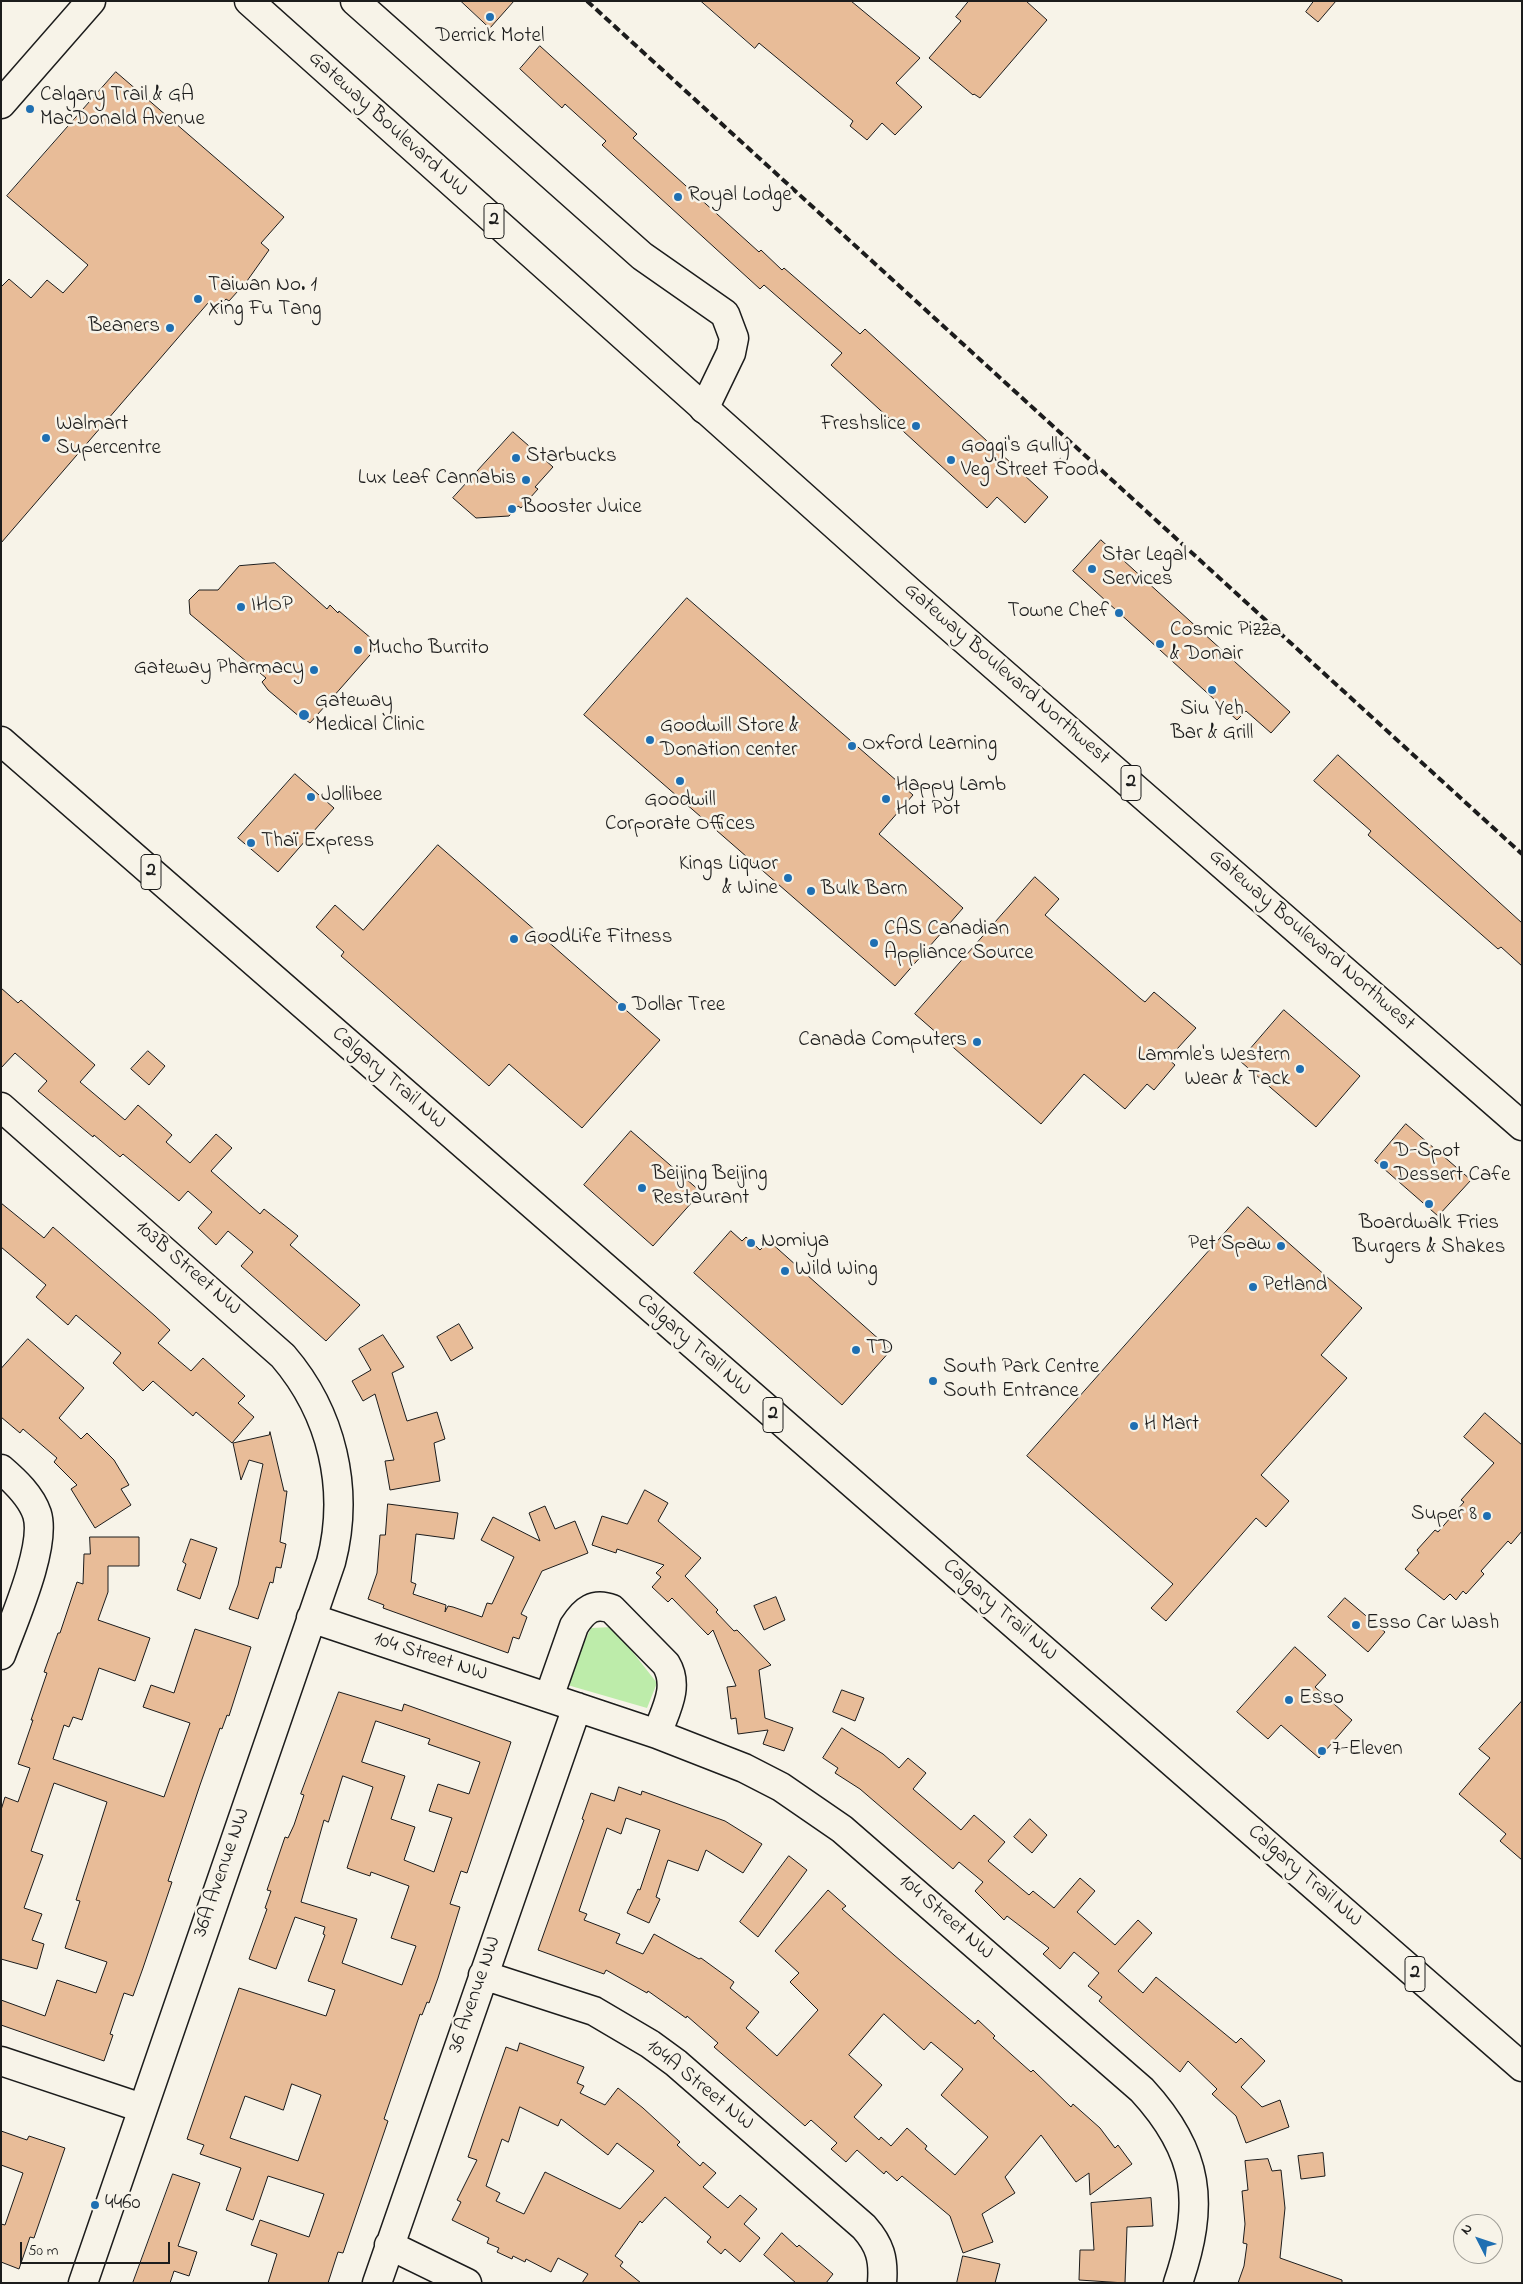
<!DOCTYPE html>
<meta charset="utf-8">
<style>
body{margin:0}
#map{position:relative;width:1523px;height:2284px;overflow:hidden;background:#f7f3e8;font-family:"Indie Flower",sans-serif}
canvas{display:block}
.frame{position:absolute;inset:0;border:2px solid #1c1c1c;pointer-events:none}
.north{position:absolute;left:1453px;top:2214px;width:50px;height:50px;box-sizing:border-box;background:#f7f3e8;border:1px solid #9f9d96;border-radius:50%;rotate:311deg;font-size:14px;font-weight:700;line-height:20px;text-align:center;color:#1c1c1c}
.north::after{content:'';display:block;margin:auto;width:18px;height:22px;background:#1f6fb2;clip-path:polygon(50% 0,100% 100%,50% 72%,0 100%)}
.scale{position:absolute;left:20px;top:2242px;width:150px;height:22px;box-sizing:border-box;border:2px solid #1c1c1c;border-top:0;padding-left:6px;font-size:15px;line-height:18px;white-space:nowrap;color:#1c1c1c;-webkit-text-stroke:4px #f7f3e8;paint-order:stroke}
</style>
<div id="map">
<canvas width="1523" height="2284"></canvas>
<div class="frame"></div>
<div class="north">N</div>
<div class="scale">50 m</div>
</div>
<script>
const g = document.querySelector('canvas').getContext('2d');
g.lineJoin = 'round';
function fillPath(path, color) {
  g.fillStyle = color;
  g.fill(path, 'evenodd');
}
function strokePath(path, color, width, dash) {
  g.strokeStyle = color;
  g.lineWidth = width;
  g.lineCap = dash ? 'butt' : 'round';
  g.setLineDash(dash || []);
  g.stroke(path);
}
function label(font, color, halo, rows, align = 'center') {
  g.font = font + ' "Indie Flower",sans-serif';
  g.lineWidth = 5;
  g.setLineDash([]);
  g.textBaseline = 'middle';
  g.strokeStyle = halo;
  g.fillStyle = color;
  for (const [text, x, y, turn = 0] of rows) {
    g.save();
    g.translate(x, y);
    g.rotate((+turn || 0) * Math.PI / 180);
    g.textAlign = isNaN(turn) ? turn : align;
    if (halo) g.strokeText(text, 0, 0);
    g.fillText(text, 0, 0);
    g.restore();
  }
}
fillPath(new Path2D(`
 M613,1627L657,1683L647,1708L564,1684L591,1628Z`), '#bdecaa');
const building = new Path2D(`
 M461,1H514L490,28Z
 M701,1H851L920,58L896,83L922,107L895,135L882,123L867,140L850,126L853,121L759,43L755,48Z
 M969,1H1026L1047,20L980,98L974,94L973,95L929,58L961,21L956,17Z
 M1314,1H1336L1318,22L1306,12Z
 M540,46L637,134L633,138L759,252L761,250L782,270L784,268L860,334L865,329L1048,497L1025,523L997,497L987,508L831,365L842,353L764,285L760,289L602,145L606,141L565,104L562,108L520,69Z
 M116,72L284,217L261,243L269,250L247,281L229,301L226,299L216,310L208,303L1,543V287L9,279L31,298L47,280L63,293L88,265L7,196Z
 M513,432L553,467L535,487L538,489L521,508L518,506L509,516L476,518L453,498Z
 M1101,540L1290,712L1271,733L1246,711L1237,720L1073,571Z
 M275,563L327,609L330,605L338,613L339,611L372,639L370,642L377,647L310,723L302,717L301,718L268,690L262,682L266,678L190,614L189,600L199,590H218L239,566Z
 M687,598L913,795L879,834L963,908L895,986L584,715Z
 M1338,755L1522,923V966L1501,947L1498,949L1368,835L1371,831L1314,781Z
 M295,774L334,808L278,872L238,838Z
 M438,845L660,1040L582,1128L509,1064L489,1086L341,956L344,952L316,927L335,905L363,930Z
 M1035,877L1059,899L1045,915L1141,999L1145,1002L1154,992L1196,1028L1168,1059L1175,1065L1154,1090L1147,1084L1125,1109L1084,1074L1041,1124L915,1014Z
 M1,988L18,1003L21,1000L95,1065L80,1082L125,1120L138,1105L172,1135L166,1142L190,1163L216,1134L232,1148L211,1171L260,1214L264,1209L298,1236L290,1245L360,1305L326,1341L241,1266L253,1252L228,1231L216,1245L198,1228L212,1212L188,1191L179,1201L123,1154L120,1157L94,1135L93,1137L38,1091L47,1081L15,1053L1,1068Z
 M1284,1010L1360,1076L1316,1127L1240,1061Z
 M148,1051L165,1066L149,1085L131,1069Z
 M1406,1124L1471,1180L1438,1216L1375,1161Z
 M631,1131L701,1192L653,1246L584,1185Z
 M1,1203L44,1238L53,1227L155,1316L170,1330L158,1343L191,1371L203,1358L245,1396L238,1403L254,1417L232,1443L196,1412L193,1416L153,1381L143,1391L113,1363L121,1353L76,1315L68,1325L36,1297L46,1285L1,1247Z
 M1248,1207L1362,1308L1321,1355L1347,1378L1261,1475L1289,1501L1266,1527L1256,1518L1166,1621L1151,1608L1173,1584L1027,1456Z
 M731,1231L742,1241L746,1237L760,1250L769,1241L891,1350L842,1405L694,1273Z
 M459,1324L473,1348L451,1361L437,1337Z
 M383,1335L404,1367L392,1373L407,1421L437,1412L445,1439L434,1443L440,1481L390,1490L385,1461L394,1460L375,1394L363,1401L352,1381L371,1370L359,1349Z
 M28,1339L84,1388L59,1418L81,1439L87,1433L114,1460L129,1485L121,1489L131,1505L95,1528L71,1489L77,1485L54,1462L57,1458L23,1429L20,1433L1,1417V1369Z
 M1485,1413L1522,1445V1531L1511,1544L1508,1541L1481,1571L1484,1574L1466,1594L1463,1591L1456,1600L1450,1594L1444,1600L1405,1569L1419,1553L1417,1550L1435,1530L1438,1532L1464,1502L1461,1500L1494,1463L1464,1437Z
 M270,1432L284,1491H287L280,1542L286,1544L281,1568L276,1567L273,1583L270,1582L258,1619L229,1609L238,1585L263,1464L249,1460L241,1480L233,1443L269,1435Z
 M645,1490L668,1503L658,1521L701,1558L685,1576L718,1610L716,1612L734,1631L737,1630L771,1665L759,1670L765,1718L793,1728L784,1751L763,1744L768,1730L738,1734L736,1718L731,1719L727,1687L736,1686L713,1630L708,1635L672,1598L668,1602L652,1587L661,1577L656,1573L664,1565L617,1549L616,1553L592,1545L602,1516L627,1524Z
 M388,1504L458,1513L454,1539L416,1534L411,1582L416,1584L413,1594L446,1605L445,1612L448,1606L453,1607L482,1617L487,1603L492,1604L514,1557L481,1540L493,1517L540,1541L529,1513L545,1506L555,1529L575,1521L588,1553L542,1571L521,1614L527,1617L519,1639L513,1637L508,1653L383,1608L384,1605L368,1599L377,1573L380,1535H385Z
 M90,1537H139V1566H108V1592L98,1620L150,1638L135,1681L99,1668L82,1720L73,1717L69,1727L64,1725L53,1759L164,1797L190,1723L143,1707L151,1685L174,1693L195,1629L251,1647L229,1716L227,1715L222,1729L220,1728L200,1785L168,1881L172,1882L143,1968L133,1996L124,1993L110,2034L113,2035L104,2061L1,2025V2000L45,2016L57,1980L96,1993L107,1962L65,1948L80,1901L76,1900L107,1802L54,1783L31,1851L43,1855L24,1908L42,1914L32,1940L44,1944L37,1969L1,1959V1810L5,1797L18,1802L30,1768L18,1764L33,1720H31L47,1673L44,1672L58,1633H60L77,1582L83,1584L84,1554H90Z
 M191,1539L217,1548L200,1599L177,1590L186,1564L183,1562Z
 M776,1597L785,1620L764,1630L754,1606Z
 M1345,1598L1385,1632L1368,1652L1328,1617Z
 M1295,1647L1326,1675L1315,1687L1352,1720L1319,1758L1281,1725L1268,1739L1237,1712Z
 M842,1690L864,1698L855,1721L833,1712Z
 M339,1692L402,1711L404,1704L511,1742L467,1873L461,1871L450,1904L460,1907L438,1978L429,2003L427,2002L422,2015L420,2014L384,2119L388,2121L343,2253L338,2252L328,2283H268L277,2254L251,2245L260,2220L309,2237L324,2194L268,2176L253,2220L226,2210L241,2168L200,2154L204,2145L187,2139L239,1988L326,2016L335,1990L308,1981L325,1935L323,1934L325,1927L295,1917L276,1969L249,1959L267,1909L265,1908L271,1891L267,1890L285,1837L288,1838L294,1825L304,1795L301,1794ZM376,1721L430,1739L428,1744L480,1762L469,1794L438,1784L429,1811L452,1818L434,1872L404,1860L415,1827L391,1819L405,1776L362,1762ZM343,1776L373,1787L347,1868L370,1876L371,1872L409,1886L391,1938L416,1946L402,1985L342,1963L357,1919L301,1902L324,1820L328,1822ZM292,2084L321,2095L298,2161L230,2138L245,2096L283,2110Z
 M1522,1701V1860L1500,1841L1506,1834L1459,1794L1490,1758L1479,1749Z
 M842,1728L883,1754L899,1768L908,1758L926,1773L913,1789L961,1830L974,1815L1005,1842L988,1861L1029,1895L1033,1891L1054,1908L1080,1878L1095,1891L1077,1912L1115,1945L1138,1920L1152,1933L1118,1971L1143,1993L1156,1977L1236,2043L1241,2038L1265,2061L1241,2087L1262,2107L1280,2100L1289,2127L1246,2143L1236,2116L1212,2094L1217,2089L1188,2061L1180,2072L1099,2001L1102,1997L1088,1986L1099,1973L1074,1952L1060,1969L1043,1954L1049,1948L1007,1916L1004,1920L975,1891L983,1882L959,1862L953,1869L860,1789L835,1773L838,1768L823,1758Z
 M619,1787L641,1795L642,1791L725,1821L762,1844L743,1873L706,1850L698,1871L668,1860L656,1897L660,1899L649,1923L627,1913L638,1889L640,1890L660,1830L626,1818L621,1834L607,1828L579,1911L587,1914L584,1920L620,1934L616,1943L643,1954L654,1934L699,1959L701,1958L734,1982L730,1988L759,2012L746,2028L777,2056L818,2010L790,1982L799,1973L775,1951L828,1890L846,1906L842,1909L894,1955L975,2024L978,2020L995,2036L993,2038L1031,2072L1033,2070L1071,2107L1073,2104L1100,2128L1115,2148L1118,2145L1132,2164L1090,2195L1089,2173L1076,2182L1041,2135L1005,2177L1015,2193L982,2214L993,2242L963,2253L950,2216L902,2176L897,2181L886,2171L884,2174L857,2150L846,2162L831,2149L837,2143L811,2120L805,2126L714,2047L718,2043L687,2016L686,2018L648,1991L647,1993L606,1970L604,1974L538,1950L584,1820L582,1819L591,1793L614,1801ZM884,2014L924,2050L931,2042L963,2069L941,2095L988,2137L955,2175L925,2149L927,2146L907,2128L891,2146L881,2137L879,2140L854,2117L882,2085L849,2055Z
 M1030,1819L1047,1835L1032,1853L1014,1837Z
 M789,1856L807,1870L758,1937L740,1922Z
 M520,2043L584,2067L577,2083L584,2086L580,2093L605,2105L618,2088L643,2108L680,2142L677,2145L700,2166L703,2162L716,2173L703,2187L728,2208L740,2195L757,2209L744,2224L760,2238L740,2262L725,2249L721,2254L707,2242L711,2237L665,2197L642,2223L640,2221L615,2256L623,2262L620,2266L641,2283H582L588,2274L558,2258L551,2272L526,2259L525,2262L513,2256L512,2259L497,2252L499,2248L487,2243L489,2238L452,2220L461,2202L457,2200L477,2160L468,2157L506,2047L517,2051ZM520,2107L558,2126L561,2119L608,2155L617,2143L654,2171L620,2209L545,2172L524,2214L496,2201L500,2193L486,2186L502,2139L508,2142Z
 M1,2131L27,2140L29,2136L65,2148L34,2238L30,2237L19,2269L1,2262V2224L5,2225L23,2173L1,2165Z
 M1323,2153L1325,2176L1301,2179L1298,2156Z
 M1268,2159L1272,2171L1281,2170L1285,2208L1280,2258L1342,2280V2283H1238L1244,2266L1247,2244L1243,2243L1245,2224L1242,2191L1248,2190L1245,2161Z
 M173,2174L200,2183L178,2246L197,2252L189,2276L174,2271L170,2283H133Z
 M1151,2198L1153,2226L1127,2227L1125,2283L1079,2280L1080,2250H1094L1091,2203Z
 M782,2233L797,2247L799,2245L833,2274L826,2283H796L764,2255Z
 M963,2256L1000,2264L995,2283H957Z`);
fillPath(building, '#e8bc98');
strokePath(building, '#1c1c1c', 1);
const minor = new Path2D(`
 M355,1L642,256L725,314L734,338L731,353L704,409
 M1,104L91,1
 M1,1107L283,1356C332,1413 350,1489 331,1562L83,2283
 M1,1469C15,1481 31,1496 37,1514C47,1546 13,1622 1,1655
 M311,1618L657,1734L744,1768L781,1787L842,1829L1142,2090C1200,2153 1205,2204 1178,2283
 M549,1697L574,1626C584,1610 594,1602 612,1609L666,1664C680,1687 665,1711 657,1734
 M483,1975L594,2011L650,2044L676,2063L864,2227C880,2245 884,2259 882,2283
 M1,2061L142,2108
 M389,2245L467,2283
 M377,2283L577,1707`);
const highway = new Path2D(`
 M249,1L911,593L1522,1126
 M1,741L1522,2067`);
strokePath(minor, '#1c1c1c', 31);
strokePath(highway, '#1c1c1c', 31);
strokePath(minor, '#f7f3e8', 28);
strokePath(highway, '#f7f3e8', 28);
strokePath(new Path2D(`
 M587,1L1522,854`), '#1c1c1c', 4, [8, 4]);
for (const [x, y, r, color] of [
 [490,17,5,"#1f6fb2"],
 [30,109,5,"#1f6fb2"],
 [678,197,5,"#1f6fb2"],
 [198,299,5,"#1f6fb2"],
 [170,328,5,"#1f6fb2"],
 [916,426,5,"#1f6fb2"],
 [46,438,5,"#1f6fb2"],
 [516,458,5,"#1f6fb2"],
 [951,460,5,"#1f6fb2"],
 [526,480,5,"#1f6fb2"],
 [512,509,5,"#1f6fb2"],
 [1092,569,5,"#1f6fb2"],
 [241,607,5,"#1f6fb2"],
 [1119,613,5,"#1f6fb2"],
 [1160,644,5,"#1f6fb2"],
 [358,650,5,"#1f6fb2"],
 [314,670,5,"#1f6fb2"],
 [1212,690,5,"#1f6fb2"],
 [304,715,6,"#1f6fb2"],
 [650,740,5,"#1f6fb2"],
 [852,746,5,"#1f6fb2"],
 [680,781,5,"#1f6fb2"],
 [311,797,5,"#1f6fb2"],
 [886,799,5,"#1f6fb2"],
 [251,843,5,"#1f6fb2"],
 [788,878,5,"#1f6fb2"],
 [811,891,5,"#1f6fb2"],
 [514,939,5,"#1f6fb2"],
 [874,943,5,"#1f6fb2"],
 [622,1007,5,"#1f6fb2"],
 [977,1042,5,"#1f6fb2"],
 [1300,1069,5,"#1f6fb2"],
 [1384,1165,5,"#1f6fb2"],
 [642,1188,5,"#1f6fb2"],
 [1429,1204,5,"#1f6fb2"],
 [751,1243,5,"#1f6fb2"],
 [1281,1246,5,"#1f6fb2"],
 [785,1271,5,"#1f6fb2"],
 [1253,1287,5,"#1f6fb2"],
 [856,1350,5,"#1f6fb2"],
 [933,1381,5,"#1f6fb2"],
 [1134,1426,5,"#1f6fb2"],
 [1487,1516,5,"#1f6fb2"],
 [1356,1625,5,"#1f6fb2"],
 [1289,1700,5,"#1f6fb2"],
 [1322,1751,5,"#1f6fb2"],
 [95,2205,5,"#1f6fb2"]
]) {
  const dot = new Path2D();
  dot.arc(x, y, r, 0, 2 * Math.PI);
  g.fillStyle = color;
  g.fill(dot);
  strokePath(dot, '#f7f3e8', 2);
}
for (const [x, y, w] of [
 [494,221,20],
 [1131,783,20],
 [151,872,20],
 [773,1415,20],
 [1415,1974,20]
]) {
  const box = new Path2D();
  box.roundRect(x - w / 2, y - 17.5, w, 35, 4);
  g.fillStyle = '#f7f3e8';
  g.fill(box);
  strokePath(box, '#1c1c1c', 1);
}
label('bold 20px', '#1c1c1c', null, [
 ["2",494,221],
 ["2",1131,783],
 ["2",151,872],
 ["2",773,1415],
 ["2",1415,1974]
]);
label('21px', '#1c1c1c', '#f7f3e8', [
 ["Derrick Motel",490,38,"center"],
 ["Calgary Trail & GA",40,97],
 ["MacDonald Avenue",40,121],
 ["Royal Lodge",688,197],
 ["Taiwan No. 1",208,287],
 ["Xing Fu Tang",208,311],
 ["Beaners",160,328,"right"],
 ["Walmart",56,426],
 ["Supercentre",56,450],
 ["Freshslice",906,426,"right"],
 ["Goggi's Gully",961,448],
 ["Veg Street Food",961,472],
 ["Starbucks",526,458],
 ["Lux Leaf Cannabis",516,480,"right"],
 ["Booster Juice",522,509],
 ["Star Legal",1102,557],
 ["Services",1102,581],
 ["IHOP",251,607],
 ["Towne Chef",1109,613,"right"],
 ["Cosmic Pizza",1170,632],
 ["& Donair",1170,656],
 ["Mucho Burrito",368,650],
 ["Gateway Pharmacy",304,670,"right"],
 ["Gateway",315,703],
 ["Medical Clinic",315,727],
 ["Siu Yeh",1212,711,"center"],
 ["Bar & Grill",1212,735,"center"],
 ["Goodwill Store &",660,728],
 ["Donation center",660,752],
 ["Oxford Learning",862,746],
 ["Happy Lamb",896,787],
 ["Hot Pot",896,811],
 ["Jollibee",321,797],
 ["Goodwill",680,802,"center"],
 ["Corporate Offices",680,826,"center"],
 ["Thaï Express",261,843],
 ["Kings Liquor",778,866,"right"],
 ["& Wine",778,890,"right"],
 ["Bulk Barn",821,891],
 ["CAS Canadian",884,931],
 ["Appliance Source",884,955],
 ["GoodLife Fitness",524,939],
 ["Dollar Tree",632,1007],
 ["Canada Computers",967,1042,"right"],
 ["Lammle's Western",1290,1057,"right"],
 ["Wear & Tack",1290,1081,"right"],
 ["D-Spot",1394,1153],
 ["Dessert Cafe",1394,1177],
 ["Beijing Beijing",652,1176],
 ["Restaurant",652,1200],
 ["Boardwalk Fries",1429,1225,"center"],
 ["Burgers & Shakes",1429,1249,"center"],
 ["Nomiya",761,1243],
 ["Pet Spaw",1271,1246,"right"],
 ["Wild Wing",795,1271],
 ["Petland",1263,1287],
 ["TD",866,1350],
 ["South Park Centre",943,1369],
 ["South Entrance",943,1393],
 ["H Mart",1144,1426],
 ["Super 8",1477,1516,"right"],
 ["Esso Car Wash",1366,1625],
 ["Esso",1299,1700],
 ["7-Eleven",1332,1751],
 ["4460",105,2205]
], 'left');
label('21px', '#1c1c1c', '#f7f3e8', [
 ["Gateway Boulevard NW",387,125,42],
 ["Gateway Boulevard Northwest",1006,675,41],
 ["Gateway Boulevard Northwest",1311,941,41],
 ["Calgary Trail NW",388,1079,41],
 ["103B Street NW",187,1269,41],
 ["Calgary Trail NW",693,1346,41],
 ["Calgary Trail NW",999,1611,41],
 ["104 Street NW",430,1658,18],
 ["36A Avenue NW",223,1873,-71],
 ["Calgary Trail NW",1304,1877,41],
 ["104 Street NW",945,1918,41],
 ["36 Avenue NW",476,1995,-71],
 ["104A Street NW",699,2086,39]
]);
</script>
